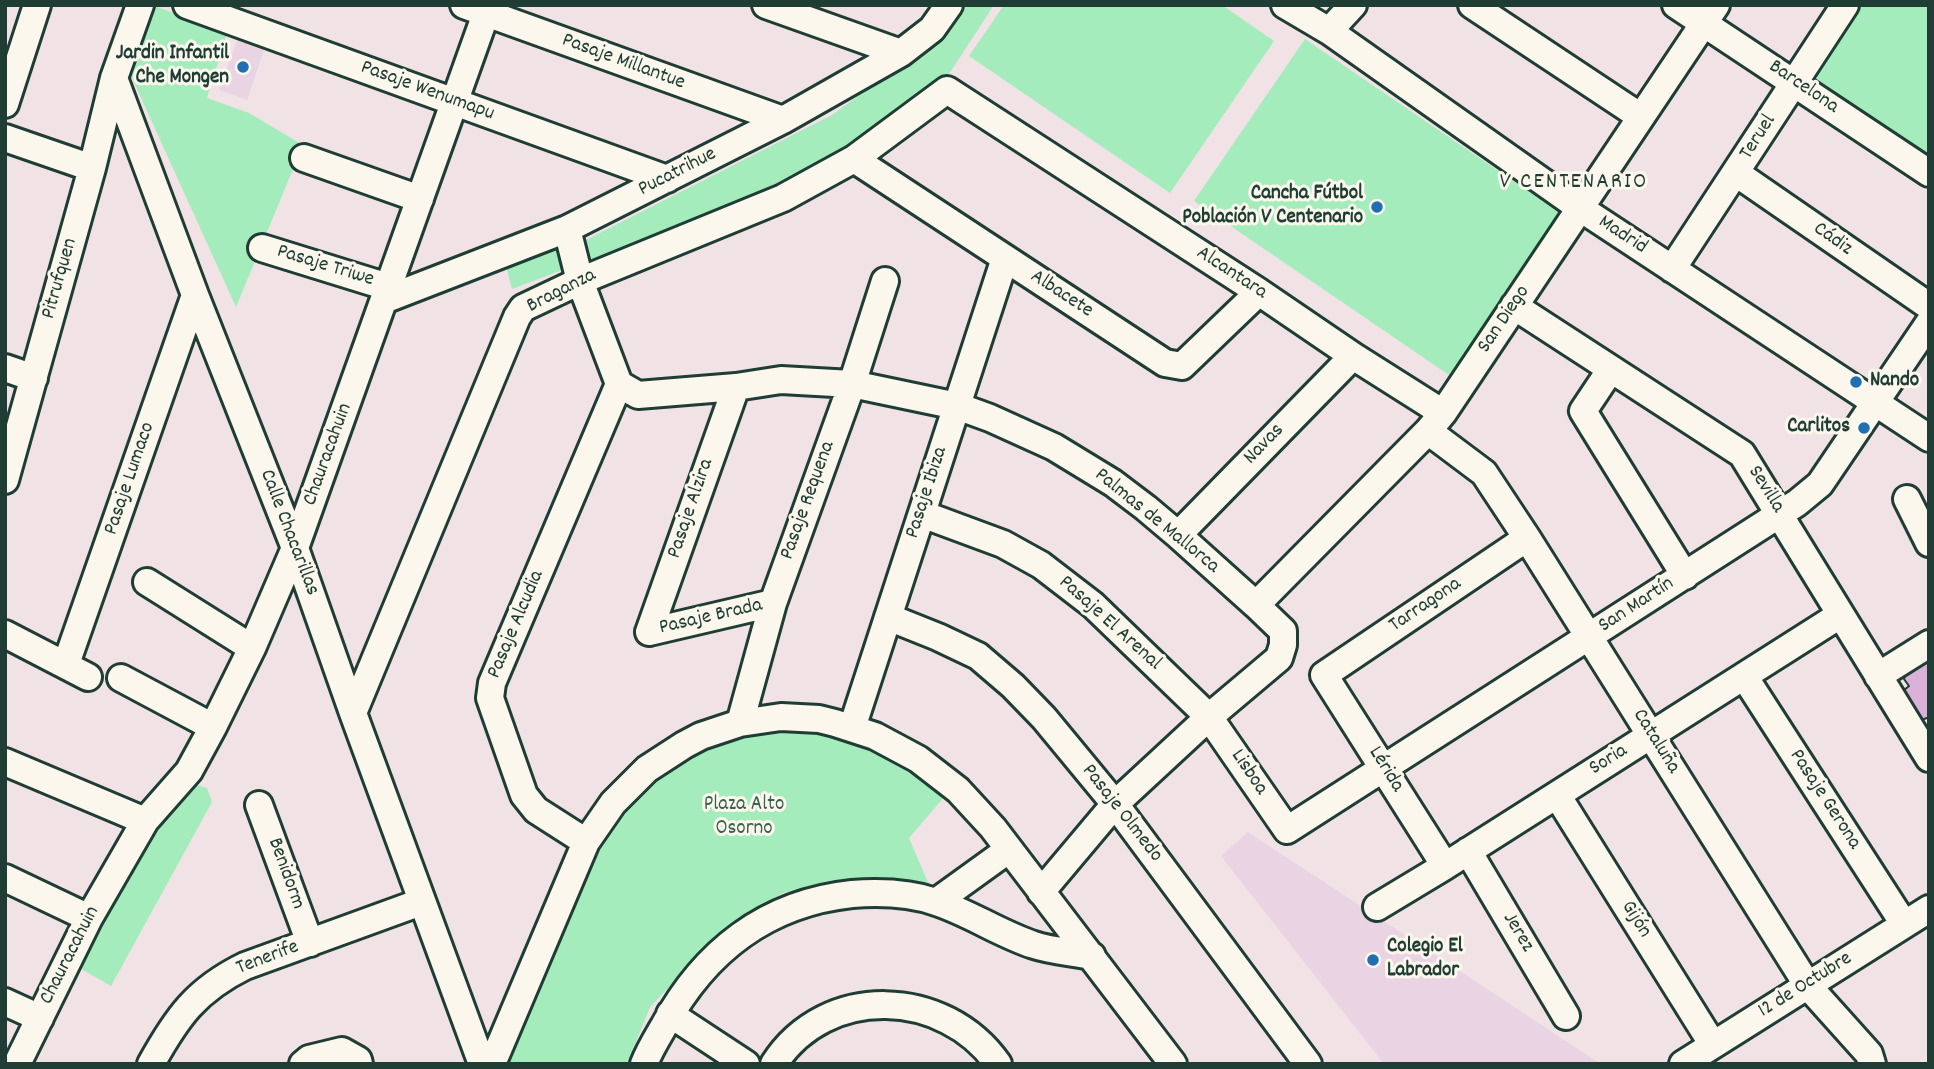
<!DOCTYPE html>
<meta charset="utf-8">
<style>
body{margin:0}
#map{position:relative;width:1934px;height:1069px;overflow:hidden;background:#f1e2e6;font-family:Dekko,sans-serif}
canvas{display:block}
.frame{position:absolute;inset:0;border:7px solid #1f3d34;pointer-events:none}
</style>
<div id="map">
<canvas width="1934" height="1069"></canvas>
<div class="frame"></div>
</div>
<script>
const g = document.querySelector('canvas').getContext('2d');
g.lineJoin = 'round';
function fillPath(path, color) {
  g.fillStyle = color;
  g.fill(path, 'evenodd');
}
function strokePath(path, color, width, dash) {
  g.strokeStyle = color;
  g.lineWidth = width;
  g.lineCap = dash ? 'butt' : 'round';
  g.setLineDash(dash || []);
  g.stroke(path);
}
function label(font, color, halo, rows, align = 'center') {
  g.font = font + ' Dekko,sans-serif';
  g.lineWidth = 6;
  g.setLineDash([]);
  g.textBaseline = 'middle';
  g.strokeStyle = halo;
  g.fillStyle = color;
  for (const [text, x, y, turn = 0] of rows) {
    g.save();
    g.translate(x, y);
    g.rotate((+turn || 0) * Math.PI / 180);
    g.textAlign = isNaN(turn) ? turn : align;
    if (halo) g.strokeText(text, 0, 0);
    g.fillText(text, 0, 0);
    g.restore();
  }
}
fillPath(new Path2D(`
 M239,35L266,44L247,100L219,90Z
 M1248,832L1601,1064H1384L1221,856Z`), '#ead3e2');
fillPath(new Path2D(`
 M152,5L227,33L207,98L249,113L303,145L236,307L127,67Z
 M965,5H994L949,74L841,156L589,265L586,240L832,115L924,48L959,15Z
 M1004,5H1222L1274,41L1170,193L969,56Z
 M1851,5H1929V161L1801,81Z
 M1305,39L1560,213L1449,375L1194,201Z
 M559,242L565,269L512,289L506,266Z
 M801,726L842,734L925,775L945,796L909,838L927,880L938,895L834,890L785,892L728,926L650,1007L627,1064H494L591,854L639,795L676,761L708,739Z
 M191,783L207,788L212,802L111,986L76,966L151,833Z`), '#a4ecbb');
const building = new Path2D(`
 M1929,658V720L1927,718L1921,720L1903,691L1909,686L1904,679L1907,671Z`);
fillPath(building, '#d9b1d9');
strokePath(building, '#1f3d34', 2);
const minor = new Path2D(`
 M187,5L667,179
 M464,5L783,120
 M766,5L901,53
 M1285,5L1329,31L1580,208L1929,438
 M1472,5L1641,117
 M1676,5L1929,173
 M1329,31L1353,5
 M114,78L195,295L295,548L353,713L482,1064
 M5,104L37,5
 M5,138L92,168
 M304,158L420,199
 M854,159L1165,363L1182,366L1259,292
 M1736,173L1929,306
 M567,229L580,281L619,384L638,395L736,387L781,380L852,384L957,406L990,418L1054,447L1113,483L1146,508L1178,535L1256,605L1283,631V645L1279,658L1209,717L1115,804L1041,892
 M262,248L388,287
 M1672,269L1845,5
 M384,300L567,229L783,120L901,53L932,29L949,5
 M1514,306L1742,454L1929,758
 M5,368L34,378
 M1611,369L1583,411L1685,576
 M1428,431L1484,473L1527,538L1808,986L1869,1054L1872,1064
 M5,480L92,168L114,78L140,5
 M1907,499L1929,543
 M922,514L1003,544L1041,565L1093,605L1209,717L1287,830L1797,503L1820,484L1929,323
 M1178,535L1353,356
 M147,582L252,648
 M1256,605L1428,431L1443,413L1716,5
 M888,617L938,637L978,656L1013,686L1044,718L1115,804L1308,1064
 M649,632L736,387
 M649,632L773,603
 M5,634L88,677
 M66,664L195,295
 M1744,676L1904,924
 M1878,676L1929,644
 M121,678L213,727
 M353,713L517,317L523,308L580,281L783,198L854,159L947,90L1259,292L1353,356L1443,413
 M740,723L773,603L852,384L885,281
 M852,728L1005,258
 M5,762L145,821
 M1557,795L1713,1045
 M259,805L310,943
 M586,842L536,810L524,795L490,698L492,683L619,384
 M1468,851L1566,1016
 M1445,866L1324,675L1527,538
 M5,878L89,918
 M936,902L1008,850
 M1377,907L1445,866L1840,615
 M5,1002L40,1018
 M670,1014L746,1064
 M17,1064L89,918L145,821L189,771L213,727L252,648L295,548L489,5
 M151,1064C177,1017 196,990 245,966L421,902
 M303,1064L309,1059L342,1051L358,1060L359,1064
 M492,1064L586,842L613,803L647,769L684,745L701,736L740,723L781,717L819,719L835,723L875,736L918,759L958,790L993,828L1173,1064
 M644,1064C649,1051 657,1038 664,1026C704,952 766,903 852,894C879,892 910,893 936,902C970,913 1000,934 1034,945C1052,951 1073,952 1092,956
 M774,1064C826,983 945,988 998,1064
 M1683,1064L1929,909`);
strokePath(minor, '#1f3d34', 32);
strokePath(minor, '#fbf7ec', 26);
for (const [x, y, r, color] of [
 [243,67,7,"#1f6fb2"],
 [1377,207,7,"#1f6fb2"],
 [1856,382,7,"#1f6fb2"],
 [1864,428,7,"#1f6fb2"],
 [1373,960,7,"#1f6fb2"]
]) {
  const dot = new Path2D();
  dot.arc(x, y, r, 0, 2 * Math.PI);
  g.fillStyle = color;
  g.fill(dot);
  strokePath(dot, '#fbf7ec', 2.5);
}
label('bold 21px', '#1f3d34', '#fbf7ec', [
 ["Jardin Infantil",229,55],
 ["Che Mongen",229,79],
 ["Cancha Fútbol",1363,195],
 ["Población V Centenario",1363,219],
 ["Nando",1870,382,"left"],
 ["Carlitos",1850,428],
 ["Colegio El",1387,948,"left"],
 ["Labrador",1387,972,"left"]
], 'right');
label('21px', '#1f3d34', '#fbf7ec', [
 ["Pasaje Millantue",623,63,20],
 ["Barcelona",1803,88,34],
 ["Pasaje Wenumapu",427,92,20],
 ["Teruel",1759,138,-57],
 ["Pucatrihue",678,173,-27],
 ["Madrid",1622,236,33],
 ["Cádiz",1832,240,35],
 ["Pasaje Triwe",325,267,17],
 ["Alcantara",1231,274,33],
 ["Pitrufquen",61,279,-74],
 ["Braganza",562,292,-27],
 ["Albacete",1061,295,33],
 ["San Diego",1505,320,-56],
 ["Navas",1265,445,-46],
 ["Chauracahuin",329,455,-70],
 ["Pasaje Lumaco",131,479,-71],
 ["Sevilla",1765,490,58],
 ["Pasaje Ibiza",928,493,-72],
 ["Pasaje Requena",809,501,-70],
 ["Pasaje Alzira",692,509,-71],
 ["Palmas de Mallorca",1156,522,39],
 ["Calle Chacarillas",288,533,69],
 ["Tarragona",1426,606,-34],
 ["San Martín",1637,606,-33],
 ["Pasaje Brada",711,618,-13],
 ["Pasaje El Arenal",1109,624,42],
 ["Pasaje Alcudia",517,625,-67],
 ["Cataluña",1655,742,58],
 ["Soria",1609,761,-32],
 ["Lérida",1385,770,58],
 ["Lisboa",1248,773,56],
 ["Pasaje Gerona",1824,800,57],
 ["Pasaje Olmedo",1121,814,52],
 ["Benidorm",285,874,70],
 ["Gijón",1635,920,58],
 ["Jerez",1517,933,59],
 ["Chauracahuin",71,956,-63],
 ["Tenerife",268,959,-21],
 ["12 de Octubre",1806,986,-32]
]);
label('21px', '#3a604f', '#fbf7ec', [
 ["Plaza Alto",744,806],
 ["Osorno",744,830]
]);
g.letterSpacing = '2px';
label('23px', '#1f3d34', '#fbf7ec', [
 ["V CENTENARIO",1574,184]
]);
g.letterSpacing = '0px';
</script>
